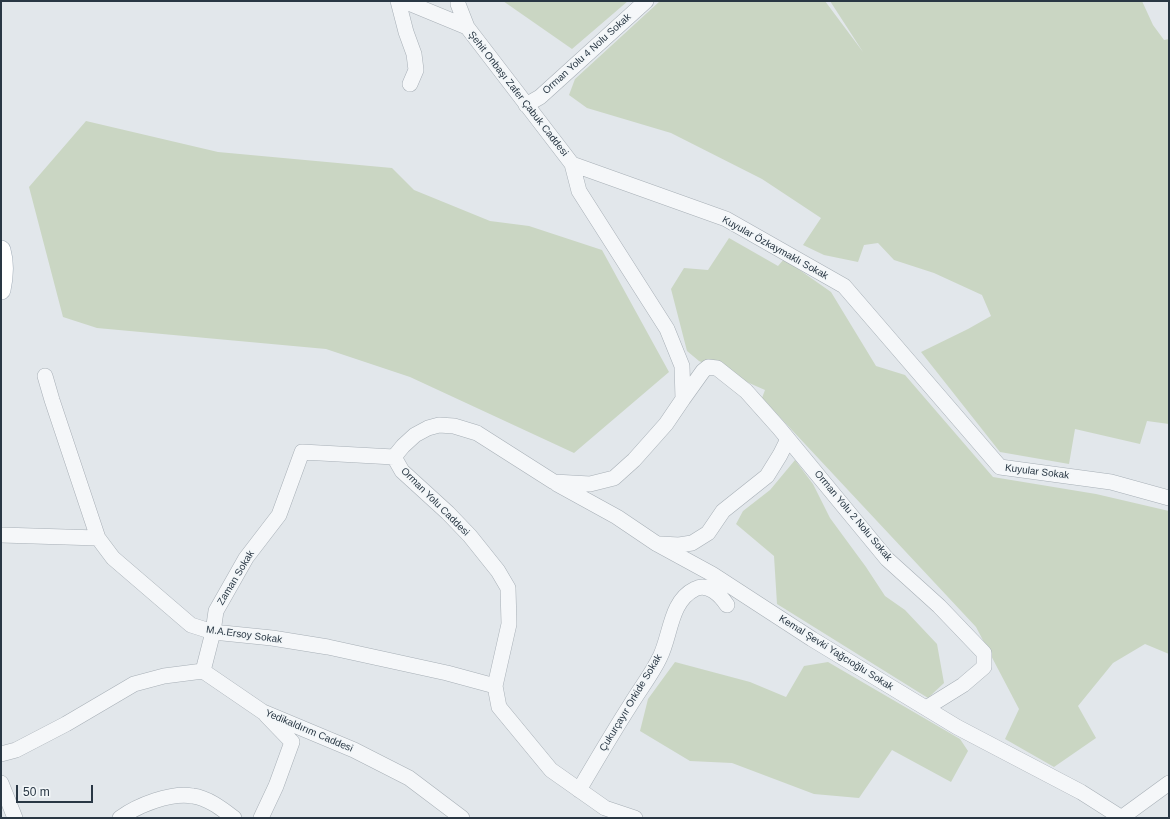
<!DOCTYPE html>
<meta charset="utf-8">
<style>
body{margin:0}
#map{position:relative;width:1170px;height:819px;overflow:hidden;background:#e2e7eb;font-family:Arial,sans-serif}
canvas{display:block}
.frame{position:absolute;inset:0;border:2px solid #293744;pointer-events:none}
.scale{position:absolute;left:16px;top:785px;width:77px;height:18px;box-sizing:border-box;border:2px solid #293744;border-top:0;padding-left:5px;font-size:12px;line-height:14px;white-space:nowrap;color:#293744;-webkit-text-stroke:3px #f2f6f8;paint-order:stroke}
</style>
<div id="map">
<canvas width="1170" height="819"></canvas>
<div class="frame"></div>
<div class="scale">50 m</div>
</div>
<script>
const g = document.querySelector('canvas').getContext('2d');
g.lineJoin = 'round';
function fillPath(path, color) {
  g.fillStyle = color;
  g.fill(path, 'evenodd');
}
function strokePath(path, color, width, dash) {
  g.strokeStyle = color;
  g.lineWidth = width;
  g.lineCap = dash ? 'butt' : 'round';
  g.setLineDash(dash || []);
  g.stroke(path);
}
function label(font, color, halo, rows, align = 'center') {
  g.font = font + ' Arial,sans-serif';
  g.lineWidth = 3;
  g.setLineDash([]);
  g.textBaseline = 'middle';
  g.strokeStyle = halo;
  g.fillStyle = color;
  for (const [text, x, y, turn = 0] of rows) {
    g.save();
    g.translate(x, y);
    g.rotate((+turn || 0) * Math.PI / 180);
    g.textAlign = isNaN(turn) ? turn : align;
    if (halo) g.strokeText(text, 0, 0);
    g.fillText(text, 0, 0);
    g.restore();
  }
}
fillPath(new Path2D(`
 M503,1H628L572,49Z
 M660,1H825L863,52L830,1H1142L1153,25L1164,40L1169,39V424L1147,421L1140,444L1075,429L1069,464L1000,452L921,352L968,329L991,316L982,295L934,273L894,260L878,243L864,245L858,262L824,255L803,245L821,218L762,179L671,133L587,108L569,95L575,79Z
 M86,121L218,152L392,168L414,190L490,221L529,226L602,250L669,372L574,453L410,377L326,349L97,328L63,317L29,187Z
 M729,238L778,266L784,259L831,292L876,366L905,375L993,477L1096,494L1169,511V654L1145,644L1113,663L1078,706L1096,738L1054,767L1005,739L1019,709L976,627L762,398L765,390L699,361L687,351L671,289L684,268L708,270Z
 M795,460L813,484L830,518L866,567L885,596L905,610L937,644L944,683L928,698L777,604L774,556L736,524L743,511L770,490Z
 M675,662L750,682L786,697L804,666L828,662L960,739L968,751L951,782L892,750L859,798L814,794L732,763L690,761L640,731L648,699Z`), '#cad6c3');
const minor = new Path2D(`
 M398,1L406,32L414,54L416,70L410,84
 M404,1L467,27
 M526,105L540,97L646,1
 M572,164L726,219L844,286L1000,467L1111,482L1169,498
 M45,376L52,400L98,538L113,558L191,625L213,632L272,638L328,647L447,673L495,686
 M683,399L703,371L708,367L717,368L746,391L779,428L887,559L939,606L984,653V667L963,685L926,708
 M394,457L403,446L415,435L428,428L439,425L454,426L477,433L554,482L590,484L614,478L634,460L666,424L683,399L682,366L667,329L579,191L572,164L467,27L458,4V1
 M394,457L402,471L448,513L470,536L498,571L508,588L509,624L495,686L499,707L551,770L605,808L635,818
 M557,484L617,517L657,544L712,574L812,639L957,727L1081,792L1122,818
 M1,535L98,538
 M660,544L679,545L692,543L708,533L723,511L767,476L780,455L788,439
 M203,671L213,632L216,611L246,558L279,515L302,452L394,457
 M1,754L16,750L66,724L134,684L164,676L203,671L263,712L354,750L409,778L462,818
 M1,783L15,818
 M579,790C596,761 613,732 631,704C640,689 652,674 660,657C671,635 670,601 695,589C708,582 721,596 727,605
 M120,818C138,805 171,792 193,796C208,798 222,809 234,818
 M261,818L276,786L292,742L266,715
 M1121,818L1169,783`);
const major = new Path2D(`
 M1,250C5,264 4,276 1,290`);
strokePath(minor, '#a7afb6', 16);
strokePath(major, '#a1adb8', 20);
strokePath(minor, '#f5f7f9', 15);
strokePath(major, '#fff', 19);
label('10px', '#293744', '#f2f6f8', [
 ["Orman Yolu 4 Nolu Sokak",587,54,-42],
 ["Şehit Onbaşı Zafer Çabuk Caddesi",518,94,52],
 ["Kuyular Özkaymaklı Sokak",775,248,29],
 ["Kuyular Sokak",1037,472,7],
 ["Orman Yolu Caddesi",435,502,45],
 ["Orman Yolu 2 Nolu Sokak",853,516,50],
 ["Zaman Sokak",236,578,-59],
 ["M.A.Ersoy Sokak",244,635,8],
 ["Kemal Şevki Yağcıoğlu Sokak",836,653,32],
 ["Çukurçayır Orkide Sokak",631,703,-59],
 ["Yedikaldırım Caddesi",309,731,23]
]);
</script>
